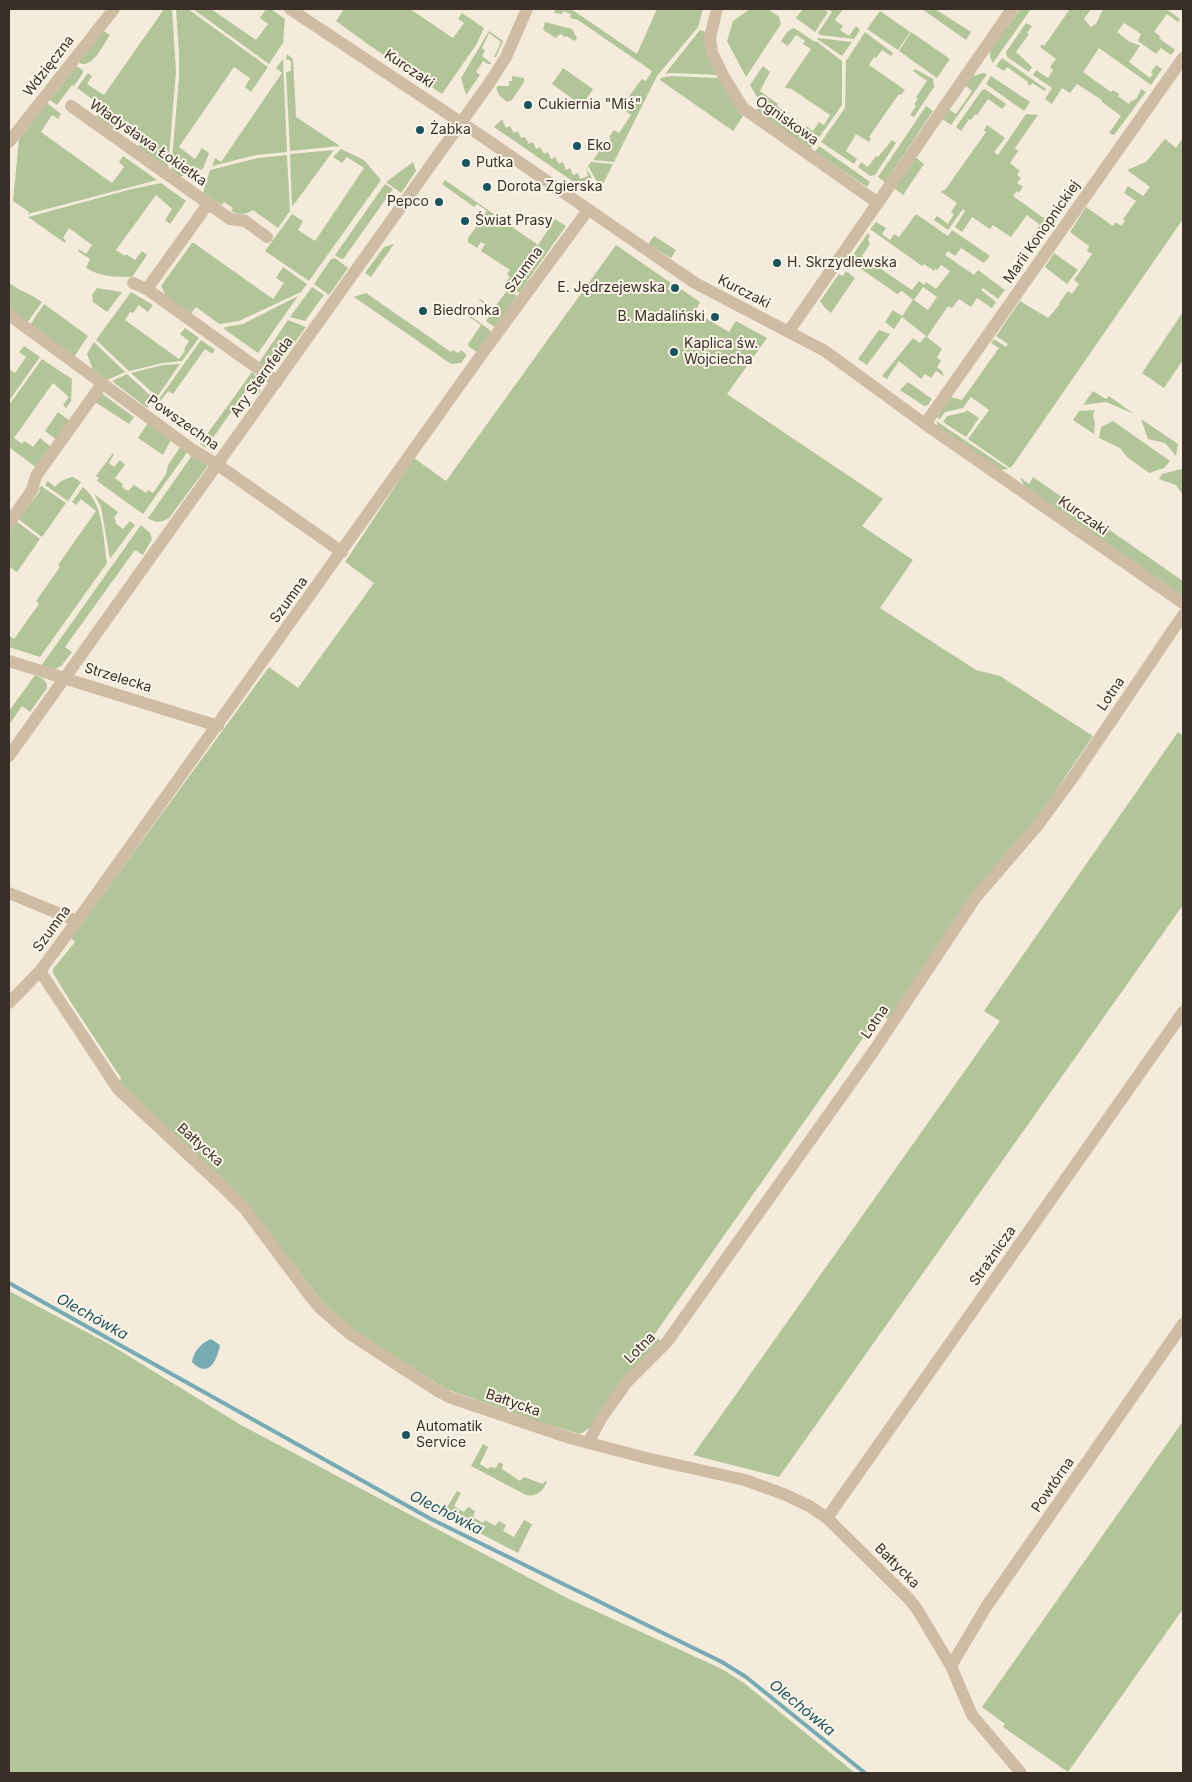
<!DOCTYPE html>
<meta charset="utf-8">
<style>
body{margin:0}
#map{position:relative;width:1192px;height:1782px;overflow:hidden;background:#f5ebdb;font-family:Inter,sans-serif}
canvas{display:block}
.frame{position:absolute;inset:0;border:10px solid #392f27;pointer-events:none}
</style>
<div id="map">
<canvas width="1192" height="1782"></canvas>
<div class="frame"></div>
</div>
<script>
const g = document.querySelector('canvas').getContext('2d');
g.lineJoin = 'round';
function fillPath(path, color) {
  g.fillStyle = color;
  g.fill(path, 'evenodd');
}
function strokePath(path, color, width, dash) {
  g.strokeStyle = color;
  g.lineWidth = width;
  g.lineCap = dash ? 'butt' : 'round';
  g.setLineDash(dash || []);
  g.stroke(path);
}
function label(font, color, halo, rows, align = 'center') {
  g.font = font + ' Inter,sans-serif';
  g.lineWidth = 4;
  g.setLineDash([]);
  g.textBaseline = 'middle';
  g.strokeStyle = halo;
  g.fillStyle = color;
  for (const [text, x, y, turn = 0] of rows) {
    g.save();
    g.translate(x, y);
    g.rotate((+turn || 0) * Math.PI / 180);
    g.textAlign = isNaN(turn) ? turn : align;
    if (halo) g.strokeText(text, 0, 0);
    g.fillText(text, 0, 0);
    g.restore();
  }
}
fillPath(new Path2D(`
 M164,9H172L176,71L168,170L137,148L143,138L123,122L118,133L96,116L107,110L77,88L88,73L92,76L87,84L104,95Z
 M176,9H188L268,67L251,92L245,87L250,78L234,67L179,147L195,159L202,148L209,153L203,169L179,177L171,171L179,78V54Z
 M193,9H211L256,40L268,24L260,18L266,9H271L285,19L283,43L269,64Z
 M344,9H410L453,38L464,23L458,19L462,13L484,28L476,45L442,94L366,43L336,21Z
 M555,9H571L637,54L657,9H703L698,27L657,76L614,162L593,160L605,143L607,144L611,139L609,137L614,130L619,133L631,115L623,109L631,98L629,96L642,79L646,81L652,71L578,20L570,18L571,14L563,11L562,14L554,13Z
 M750,9H768L779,17L781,24L746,77L727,41L733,21Z
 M803,9H823L828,12L815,32L796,18Z
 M828,9H843L835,20L843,26L840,30L849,36L856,26L860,30L854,39L820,35L818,33L832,12Z
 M922,9H935L971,32L966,40Z
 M1020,9H1031L993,63L990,57V49Z
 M1070,9H1091L1084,19L1091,27L1096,24L1103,9H1166L1180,19L1178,22L1167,14L1154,32L1160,36L1159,38L1175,50L1171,55L1161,48L1156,54L1138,41L1141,34L1124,23L1117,32L1130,42L1139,45L1140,46L1129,62L1150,78L1153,74L1151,72L1156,65L1162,69L1151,85L1099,48L1083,72L1111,92L1113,90L1119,94L1118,96L1129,104L1132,100L1133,101L1137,98L1141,89L1146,92L1114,135L1109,133L1121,116L1102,102V100L1077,84L1070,93L1062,88L1052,104L1045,99L1052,88L1033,75L1036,70L1048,78L1053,70L1050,67L1056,59L1040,47L1042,44L1044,46Z
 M880,11L910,32L898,50L867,29Z
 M545,22L572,29L577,38L574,41L567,36L565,37L560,34L556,38L543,30Z
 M1026,23L1032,26L1027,33L1029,34L1016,52L1032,67L1029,72L1007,57L1006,52Z
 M794,28L815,42L816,41L842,61V105L818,139L804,130L806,126L813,131L819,122L824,125L830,115L790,88L788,89L785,87L811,49L803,44L805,41L796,35L788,46L781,41L788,31Z
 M101,29L110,35C102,46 91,73 76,61Z
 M700,30L706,32L718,75L671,73L665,74Z
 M489,31L503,41L496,57H494L501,42L489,33L482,48L485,51L482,56L492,64H488L483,61L476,72L480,75L466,95L461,78Z
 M865,32L893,53L891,56L882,50L876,58L874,57L869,65L905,90L901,95L899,94L869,137L871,139L869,142L856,134L846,151L857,159L854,164L821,142L845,108L846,61Z
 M911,32L950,59L937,78L899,51Z
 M818,38L852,42L842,56L817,39Z
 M287,54L293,59L296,117L340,146L290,151L286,72L291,71V61L286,59Z
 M1002,58L1046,89L1045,91L1032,83L1030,86L1027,83L1028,82L1007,67L1004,71L996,66Z
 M283,59L287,152L256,155L212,166L215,158L221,162L282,73L276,68Z
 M76,66L83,70V73L74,86L72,85L57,105L50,100Z
 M763,66L770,72L760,91L778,104L777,106L784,111L782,114L757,97L750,85Z
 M563,68L593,89L583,104L581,105L552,84Z
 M915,69L933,79L934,87L914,117L910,115L916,106L914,104L918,99L916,97L927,81L913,71Z
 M983,73L987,74L951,125L942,119L948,109L956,114L972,91L965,85L973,76Z
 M512,76L524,78V82L512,100L507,102L499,95L496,88L498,86H509V81H512Z
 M671,76L719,78L738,111L743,116L733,131L660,80L661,78Z
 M991,76L1030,102L1024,111L986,84Z
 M985,89L1006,104L1002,109L988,99L977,115L975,114L971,120L969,119L961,131L956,127L982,90Z
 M47,103L61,114L58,119L52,115L41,132L112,183L124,167L119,162L123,156L157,180L28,214L29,212L13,201L19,139Z
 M760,105L815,143L810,149L756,111Z
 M926,106L933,111L885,182L878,177Z
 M1026,114L1038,115L1015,148L1018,151L1010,163L1020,171L1017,175L1021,178L1017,183L1023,187L1019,193L1017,191L1013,196L1052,224L1034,249L1029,241L1040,225L1027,215L1011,237L993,225L990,229L972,217L962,232L955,227L965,211L963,209L948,230L934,220L937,216L948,224L954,214L951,212L957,203L941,192L943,190H945L986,132L984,130L987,125L1005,138L994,152L998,155Z
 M502,119L506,128L510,126L514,133L518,131L521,138L525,137L529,144L533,142L536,149L540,147L544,154L548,152L551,159L555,157L559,164L563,162L566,170L570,168L573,175L578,173L580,179L588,176L586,168L592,178L584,182L581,187L494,127Z
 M1183,138V219L1013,465L1010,468L968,439L989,410L971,397L963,408L945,412L940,419L936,417L950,397L962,400L999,348L991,343L994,339L1006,347L1008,344L996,336L1020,301L1048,318L1060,304L1059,303L1068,291L1072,294L1079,284L1074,280L1092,254L1087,251L1089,246L1070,232L1086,207L1113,226L1115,222L1121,226L1125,221L1123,219L1136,201L1124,193L1128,186L1143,196L1150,187L1127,170L1146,162L1165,139L1176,148Z
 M892,140L896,143L875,175L870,176L858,167L861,162L868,167L876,156L878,157Z
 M819,146L870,182L867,187L815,152Z
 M341,149L364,160L381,180L309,281L265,251L292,214L303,221L298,230L315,241L364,168L347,157L342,163L333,157Z
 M335,150H334L292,207L290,154Z
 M287,155L290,211L278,228L253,210C245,215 240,215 231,211L233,208L224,202L222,205L203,193L210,170L258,158Z
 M915,157L924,164L903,195L894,188Z
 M413,162L416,171L401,193L386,182Z
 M591,162L613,164L602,186L596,180L588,166Z
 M445,180L538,245L555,219L566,226L528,280L520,275L528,281L519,293L511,287L509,290L517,296L495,327L486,321L493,310L479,300L480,299L494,308L510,287L505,283L510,277L507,274L510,270L481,251L485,244L481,242L477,248L468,242V238L487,211L477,204L474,207L442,184Z
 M161,183L186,201L170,224L165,220L172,209L156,195L116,250L125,256L126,254L135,260L142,251L147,255L132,277C115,277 101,277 86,268L90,259L78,251L79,249L86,254L92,245L69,228L63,238L66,241L65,243L28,217L132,189Z
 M385,184L393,189L344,258L341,259L335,255Z
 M916,214L948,236L952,230L990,256L984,263L961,248L955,256L948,251L945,255L974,275L978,270L1005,290L998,299L983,288L981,290L996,302L992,308L977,298L971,307L959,299L952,308L948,306L927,337L942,349L937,357L941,361L937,367L942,371L944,376L936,371L931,378L925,374L921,379L899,361L887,379L882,376L913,338L920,343L926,336L902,317L894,329L885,322L893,310L902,316L913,300L902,291L897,294L857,266L859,263L852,256L868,233L870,236L868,239L870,244L862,256L912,290L919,281L924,285L926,282L936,289L950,271L941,265L937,270L935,269L934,271L924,264L922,266L870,229L876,222L886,228L882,234L890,240L894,234L899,237ZM923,287L937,297L928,310L914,300Z
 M654,236L676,250L671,258L650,245L649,243Z
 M192,243H194L273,299L284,283L276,278L283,267L307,284L301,292L239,321L219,324L196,307L190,315L166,296L161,286Z
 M394,244L371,277L365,273L384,247Z
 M616,245L671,283L668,289L677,294L681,289L700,302L695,312L729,332L736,321L767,338L727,394L883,499L862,526L913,560L880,608L976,670L1000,676L1093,736L1034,823L889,1020L880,1014L654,1335L661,1341L590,1427L584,1432L579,1434L537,1421L446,1389L346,1326L330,1312L273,1238L119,1083L121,1078L72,1004L53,973V969L75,942L71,938L269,667L298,688L374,583L345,562L414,458L446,481Z
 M1054,253L1078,270L1067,284L1045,267Z
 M335,258L348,268L329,295L314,284L331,259Z
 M846,271L855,278L831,313L825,308L820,301L839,274L843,276Z
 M9,283C20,291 31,294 42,302L27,323L9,310Z
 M312,287L324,295L305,321L290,317Z
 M97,288L122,292L107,312L93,302L92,295Z
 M131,292L153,305L148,312L139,305L133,313L130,312L125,320L179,359L185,351L184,349L189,341L180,334L185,328L199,338L182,361L163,363L129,371L96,340Z
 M366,293L451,352L453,350L458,353L461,350L467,355L461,363L451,364L354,297Z
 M298,296L258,353L224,329L225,327L243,324Z
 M44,304L88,336L74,357L30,325Z
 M1183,312V360L1164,388L1142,373Z
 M469,315L490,330L491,333L477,352L469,347L468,344L481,325L468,316Z
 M288,320L306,327L279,364C271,368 266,368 258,364Z
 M879,330L890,334L867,365L858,359Z
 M201,340L215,350L212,354L205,349L173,394L168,391L161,400L159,399Z
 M94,342L125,372L107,380L93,370L87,354Z
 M24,346L40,357L9,401V369L15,373L26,357L19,352Z
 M42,359L72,379L71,401L66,408L63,405L69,397L53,383L14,438L22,444L24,441L33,447L40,438L51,447L37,468L9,447V405Z
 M180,364L157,397L131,373L163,365Z
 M252,372L260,380V392L256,396L247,389L206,448L200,444Z
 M127,374L152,397V401L147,408L112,381Z
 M908,382L932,399L928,405L924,406L900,390Z
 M1093,391L1106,399L1109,396L1134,414L1106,402L1083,405Z
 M101,393L134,417L129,424L95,402Z
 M967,410L979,418L966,437L943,422L947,416L966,412Z
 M1095,410L1093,414L1095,424L1094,434L1073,420L1079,411Z
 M58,412L70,421L57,440L45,431Z
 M1141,419L1178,444L1176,456L1165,443L1148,439Z
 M936,421L1008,469L1000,470L940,429Z
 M1113,421L1170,461L1164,468L1149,473L1127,457L1120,448L1099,438L1101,427Z
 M148,423L171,440L163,455L138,438Z
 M181,446L188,451L143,514L97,481L99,478L96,476L113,453L114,454L109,463L114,467L120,460L125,465L115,478L123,484L122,487L128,491L134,485L146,493L148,490L153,493L166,474L168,465Z
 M193,454L206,464L207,467L169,518C161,523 156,523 148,518Z
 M1181,469L1183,470V495L1176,485L1159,479L1162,474Z
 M73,477L81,482L68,501L45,485L48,481L55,487C61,480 65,479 73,477Z
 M1020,477L1029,484L1033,477L1183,581V596L1024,486Z
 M41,486L66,503L42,537L18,519L40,491L38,489Z
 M83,487C104,504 103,538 107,563L40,657L9,647V636L14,639L39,604L36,601L60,567L58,565L96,511L81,499L76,505L72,502Z
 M94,494L118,512L114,518L116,521L115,523L123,529L130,521L135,525L110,559L101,507Z
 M16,521L40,539L17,572L9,567V531Z
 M141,525L150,533L152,539L143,555L135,550L65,647L72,652L62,665L56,669L41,666Z
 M35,675C41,678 48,680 47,688L30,712L22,706L9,725V711Z
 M1178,732L1183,736V905L779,1477L693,1455L1000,1021L984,1011Z
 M9,1291L109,1344L241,1425L567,1598L722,1669L744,1683L855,1773H9Z
 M1183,1421V1609L1068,1772L1003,1727L1005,1724L982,1707Z
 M483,1444L488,1447L480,1464L488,1469L490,1467L496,1468L499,1462L503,1464L502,1469L520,1481L524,1477L543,1484L545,1481L547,1482C543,1491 537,1497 526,1495L471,1466Z
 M457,1491L461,1493L454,1506L464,1512L468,1507L475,1511L473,1517L483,1523L485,1520L495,1526L499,1521L506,1525L503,1531L514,1537L524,1520L532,1524L518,1553L443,1514Z`), '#b2c599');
fillPath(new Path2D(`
 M211,1339L220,1345C217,1361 208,1379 192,1362C193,1352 202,1342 211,1339Z`), '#76abb5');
strokePath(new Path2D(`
 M9,1283L429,1518L722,1662L746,1677L865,1773`), '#76abb5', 4);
strokePath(new Path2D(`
 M290,9L483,137L695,283L825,351L925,424L1183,603
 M717,9L710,37L712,53L724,77L743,108L878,203
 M71,106L230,219L245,221L267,237
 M9,142L114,9
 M133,283L147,289L208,204
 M147,289L277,382
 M9,315L193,450L218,465L342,552
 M789,331L1012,9
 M925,424L1183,58
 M9,523L32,490L36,476L102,384
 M9,661L218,726
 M9,756L488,85L506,57L527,9
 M9,893L77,921
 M40,971L118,1089L222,1186L245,1209L310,1296L321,1309L350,1334L436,1390L449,1397L570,1438L646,1458L745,1480L786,1495L811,1507L827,1518L909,1599L917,1609L951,1666L972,1715L1021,1773
 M9,1003L40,971L77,921L479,358L588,210
 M588,1443L602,1417L627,1382L667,1342L873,1052L976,897L1038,825L1074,776L1183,615
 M827,1518L1183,1012
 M951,1666L986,1607L1183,1324`), '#cebca5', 12);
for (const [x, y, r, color] of [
 [528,105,5,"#185360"],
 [420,130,5,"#185360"],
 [577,146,5,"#185360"],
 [466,163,5,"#185360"],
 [487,187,5,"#185360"],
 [439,202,5,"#185360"],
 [465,221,5,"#185360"],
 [777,263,5,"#185360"],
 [675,288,5,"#185360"],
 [423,311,5,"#185360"],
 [715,317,5,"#185360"],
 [674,352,5,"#185360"],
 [406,1435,5,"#185360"]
]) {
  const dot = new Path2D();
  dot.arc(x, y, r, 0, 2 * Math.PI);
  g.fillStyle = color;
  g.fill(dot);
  strokePath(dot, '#fcf5e8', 2);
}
label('14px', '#392f27', '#fcf5e8', [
 ["Wdzięczna",49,66,-52],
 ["Kurczaki",409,69,34],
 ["Ogniskowa",787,121,35],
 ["Władysława Łokietka",148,143,35],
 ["Marii Konopnickiej",1042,232,-55],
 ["Szumna",524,270,-54],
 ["Kurczaki",744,292,27],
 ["Ary Sternfelda",262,377,-54],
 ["Powszechna",183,423,35],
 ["Kurczaki",1083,516,35],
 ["Szumna",289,600,-54],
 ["Strzelecka",118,678,17],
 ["Lotna",1111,694,-56],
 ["Szumna",52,929,-54],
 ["Lotna",875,1022,-56],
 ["Bałtycka",200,1145,42],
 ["Strażnicza",993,1256,-55],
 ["Lotna",640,1348,-45],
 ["Bałtycka",513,1403,19],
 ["Powtórna",1053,1485,-55],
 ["Bałtycka",897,1566,45]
]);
label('14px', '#392f27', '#fcf5e8', [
 ["Cukiernia \"Miś\"",538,105],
 ["Żabka",430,130],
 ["Eko",587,146],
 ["Putka",476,163],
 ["Dorota Zgierska",497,187],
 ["Pepco",429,202,"right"],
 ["Świat Prasy",475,221],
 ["H. Skrzydlewska",787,263],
 ["E. Jędrzejewska",665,288,"right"],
 ["Biedronka",433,311],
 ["B. Madaliński",705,317,"right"],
 ["Kaplica św.",684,344],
 ["Wojciecha",684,360],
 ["Automatik",416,1427],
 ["Service",416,1443]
], 'left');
label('italic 15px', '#185360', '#fcf5e8', [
 ["Olechówka",92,1317,29],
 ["Olechówka",446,1513,27],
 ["Olechówka",802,1708,39]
]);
</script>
